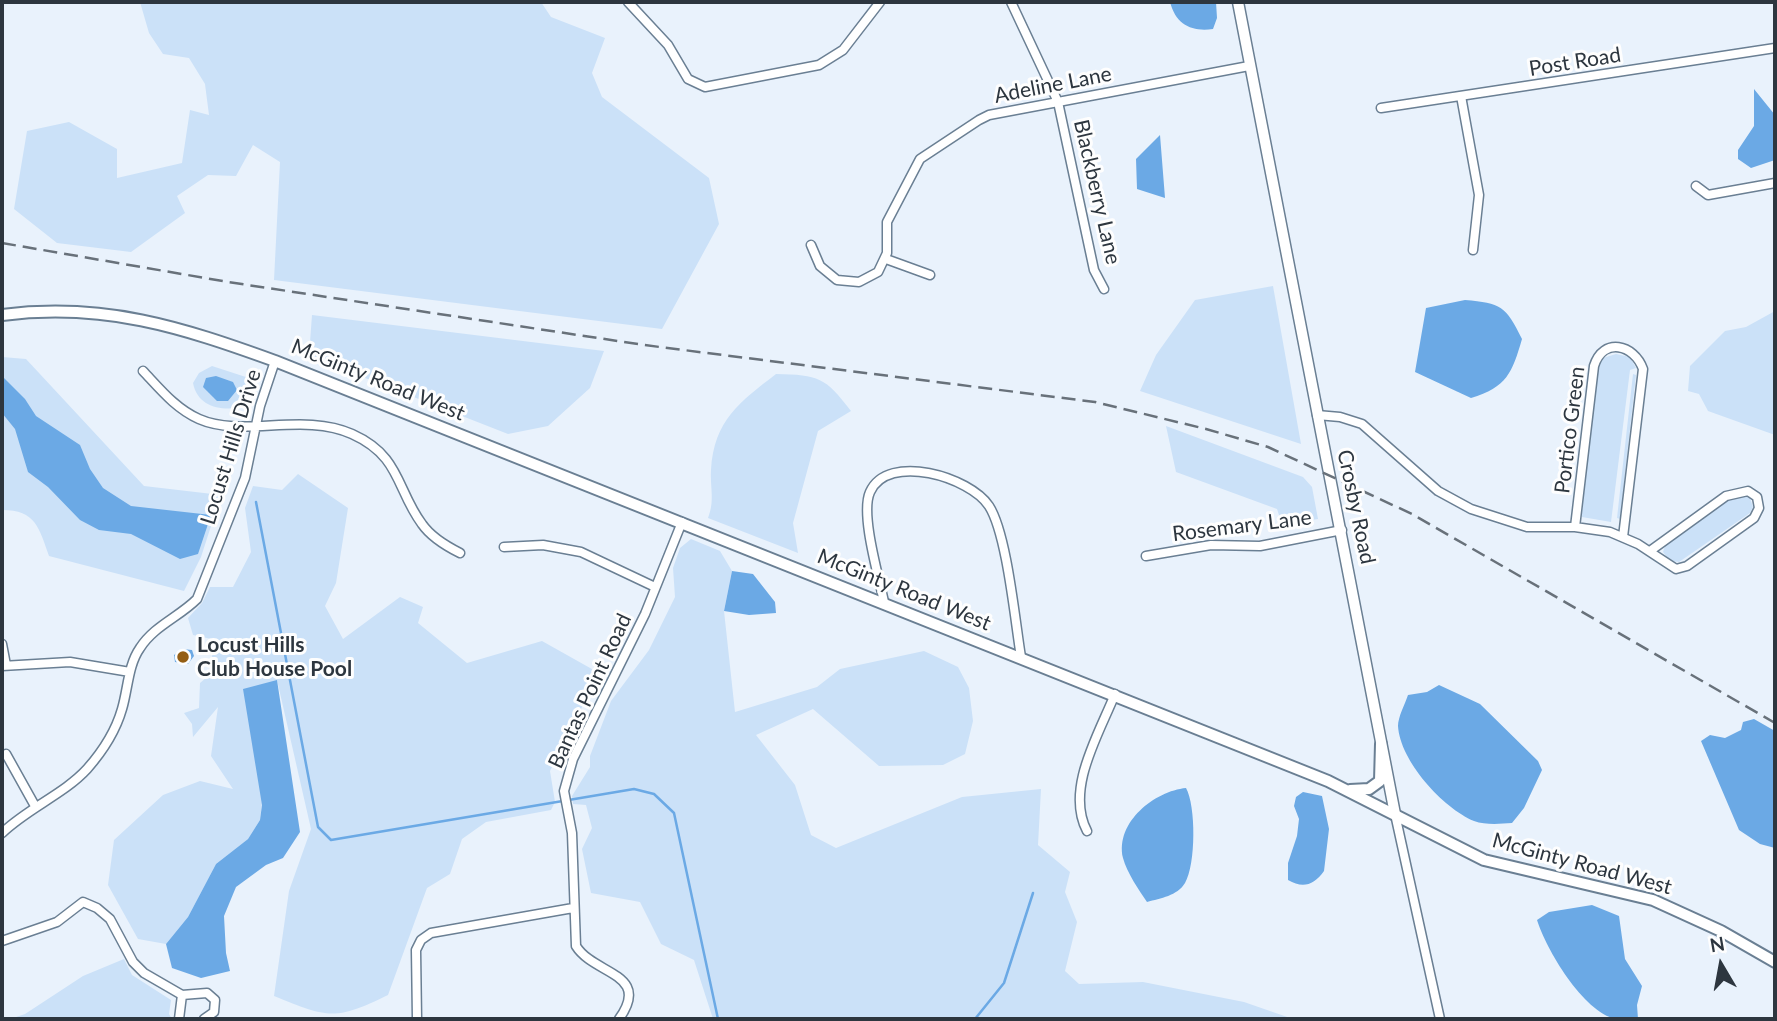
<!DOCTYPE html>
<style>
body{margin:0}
#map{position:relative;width:1777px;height:1021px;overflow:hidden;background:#e9f2fc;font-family:Lato,sans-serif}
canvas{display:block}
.frame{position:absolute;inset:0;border:4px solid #2d363f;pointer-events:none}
.north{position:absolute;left:1686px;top:930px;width:70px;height:70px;-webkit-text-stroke:5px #fefefe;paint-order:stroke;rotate:350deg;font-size:19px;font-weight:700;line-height:28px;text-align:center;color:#2d363f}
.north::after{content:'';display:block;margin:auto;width:24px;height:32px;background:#2d363f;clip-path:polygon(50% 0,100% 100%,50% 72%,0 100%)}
</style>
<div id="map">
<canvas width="1777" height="1021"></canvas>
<div class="frame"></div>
<div class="north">N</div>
</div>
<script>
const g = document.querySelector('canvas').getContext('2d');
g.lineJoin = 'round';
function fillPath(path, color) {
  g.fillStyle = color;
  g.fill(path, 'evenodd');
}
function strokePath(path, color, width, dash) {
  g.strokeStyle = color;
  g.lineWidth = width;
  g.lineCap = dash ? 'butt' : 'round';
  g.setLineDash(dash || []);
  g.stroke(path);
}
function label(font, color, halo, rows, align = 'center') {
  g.font = font + ' Lato,sans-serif';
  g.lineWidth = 6;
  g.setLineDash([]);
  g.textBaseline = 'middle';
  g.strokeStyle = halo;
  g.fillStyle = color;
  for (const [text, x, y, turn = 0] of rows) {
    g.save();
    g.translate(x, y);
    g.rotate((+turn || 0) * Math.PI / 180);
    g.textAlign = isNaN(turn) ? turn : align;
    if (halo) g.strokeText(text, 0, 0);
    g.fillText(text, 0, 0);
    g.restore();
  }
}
fillPath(new Path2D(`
 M140,2H541L551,17L605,38L592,73L602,97L709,178L719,224L662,329L274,280L280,162L253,145L236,176L208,175L177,196L185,213L131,252L57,243L14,209L27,131L69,122L117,149V178L182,163L190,110L209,115L205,84L189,58L163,54L149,33Z
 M1273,286L1301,444L1140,391L1156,355L1195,300Z
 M1775,311V435L1708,411L1699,394L1688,391L1690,366L1725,331L1746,327Z
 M312,315L604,351L590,388L548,426L508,434L309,356Z
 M1616,354L1630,357L1636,368L1630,370L1611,522L1582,517V513L1597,369L1603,358Z
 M2,357L26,359L144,486L221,495L201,557L184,591L49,556C39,528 36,510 2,510Z
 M212,366L255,380L243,407C222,411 198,408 193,383L199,373Z
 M776,374C819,375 825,377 851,411L818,431L793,523L798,553L708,518C715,501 710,488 711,470C714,420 740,402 776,374Z
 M1633,374L1636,375L1620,519L1617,518Z
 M1166,426L1303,477L1312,487L1318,519L1282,524L1277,509L1176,472Z
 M298,474L348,508L336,583L325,606L343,639L400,597L423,607L418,623L467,663L542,641L599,673L550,771L555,802L551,810L486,822L462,839L450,874L427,888L388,995C335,1021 328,1018 274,996L289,891L311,829L277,680L260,820L248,839L216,864L188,917L166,944L138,939L108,885L114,840L163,795L200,781L233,789L211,756L218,707L193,737L192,724L184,713L199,708L200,683L207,677L216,640L193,635L188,618L202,603L210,587H233L251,552L245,508L253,486L282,490Z
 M1738,494L1750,498L1753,507L1750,513L1679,562L1670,561L1663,552L1667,540Z
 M691,539L720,551L732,571L724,611L735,712L817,687L840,669L924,651L958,667L969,688L973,721L965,754L943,765L879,766L813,709L756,735L795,785L811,835L836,848L962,797L1041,789L1038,845L1070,872L1065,892L1077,922L1065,971L1079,984L1143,982L1244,1002L1293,1019H713L694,960L661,944L640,902L591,893L582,849L592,828L586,805L573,804L572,796L590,767V756L611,701L649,650L675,597L673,568L680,548Z
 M124,959L132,975L171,1000L169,1014L172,1019H10L25,1014L83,976Z`), '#cbe1f8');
fillPath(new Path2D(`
 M1170,2H1216L1217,18L1213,29C1192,32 1176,25 1170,2Z
 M1754,89L1775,115V160L1751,168L1738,159V150L1754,126Z
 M1160,135L1165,198L1137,189L1136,159Z
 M1465,300C1501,303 1506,306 1522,339C1512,373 1507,387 1471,398L1415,372L1426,308Z
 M2,376L25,399L36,416L80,445L90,469L103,488L131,506L211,515L198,554L180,559L131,534L99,530L80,520L48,487L28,472L15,429L2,413Z
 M216,376L233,382L237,390L228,401H217L203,387L206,378Z
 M732,571L753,574L775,602L776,613L749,615L724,611Z
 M182,649L192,650L194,656L188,664L175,662L174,655Z
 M277,680L300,832L283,858L266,865L236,887L224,916L226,953L230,971L201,978L172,968L166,944L188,917L216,864L248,839L260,820L262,805L243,689Z
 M1439,685L1480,704L1538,761L1542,770L1524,808L1512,823C1499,824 1485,825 1474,821C1443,808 1400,761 1398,726C1398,717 1405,704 1408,695L1427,692Z
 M1754,719L1775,731V848L1760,844L1739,830L1701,741L1710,735L1725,738L1741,730L1743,722Z
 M1186,788C1196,806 1196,864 1185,883C1177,896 1161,898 1147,902C1139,890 1127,873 1123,858C1115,822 1155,791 1186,788Z
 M1303,792L1322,796L1329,829L1324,871C1314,885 1303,889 1288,880V863L1297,836L1299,819L1294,806L1296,797Z
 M1592,905L1619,916L1625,959L1642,986L1637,1005L1638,1019C1631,1019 1623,1021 1616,1019C1583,1012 1546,949 1537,920L1549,912Z`), '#6ba9e5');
strokePath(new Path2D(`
 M256,502L318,827L331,840L634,789L654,794L674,813L718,1019
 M975,1019L1004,983L1033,893`), '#6ba9e5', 2.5);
const minor = new Path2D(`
 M628,2L668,45L688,79L705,87L819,65L843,50L880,2
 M1011,2L1058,102L1094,270L1104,289
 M1461,96L1479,195L1473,250
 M1381,108L1775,48
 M1696,186L1708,195L1775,183
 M811,245L820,266L837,280L859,282L878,272L887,253V222L920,159L979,120L989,115L1249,66
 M886,259L930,275
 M143,371C160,389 176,409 199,419C242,438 304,412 352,434C401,456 396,489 422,524C431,537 446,546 460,553
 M1317,415L1340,417L1362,424L1438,491L1471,509L1527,527H1575L1610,532L1638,544L1676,569L1687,566L1754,518L1759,508L1757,497L1748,491L1726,496L1650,551
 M1575,527L1594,366C1603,337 1634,344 1643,369L1623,537
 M504,547L543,545L581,552L655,587
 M1146,556L1211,545L1260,546L1342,530
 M884,602C879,577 860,514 870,492C888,452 970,477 989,506C1007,534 1015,621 1021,657
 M2,644L6,665
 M2,666L70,662L130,672
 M6,754L35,806
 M1395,814L1440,1019
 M1087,831C1065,789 1099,734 1115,694
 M2,833C28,808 64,794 87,769C102,752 116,730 122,709C128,689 128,665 140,648C154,626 179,617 197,599L245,478L260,406L275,361
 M2,941L57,922L83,902L97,908L110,919L133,962L144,973L182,995L207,993L215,1000L214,1012L204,1019
 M179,1019L182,995
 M417,1019L416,950L421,940L431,933L573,908
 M619,1019C652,973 594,975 576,946L572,833L564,791L573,759L645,614L682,522`);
const tertiary = new Path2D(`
 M1238,2L1395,814`);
const secondary = new Path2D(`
 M2,315C104,302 181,327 275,361L1328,781L1484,860L1653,900L1721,931L1775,962
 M1350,790L1369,789L1380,781L1381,744`);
strokePath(minor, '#6a7f93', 11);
strokePath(tertiary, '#6a7f93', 13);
strokePath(secondary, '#6a7f93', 14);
strokePath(minor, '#fff', 8);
strokePath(tertiary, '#fff', 10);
strokePath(secondary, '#fff', 10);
strokePath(new Path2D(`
 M2,243L228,282L644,345L1095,402L1206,429L1268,447L1412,514L1775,723`), '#68717a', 2.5, [14, 7]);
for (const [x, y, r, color] of [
 [183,657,7,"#945e14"]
]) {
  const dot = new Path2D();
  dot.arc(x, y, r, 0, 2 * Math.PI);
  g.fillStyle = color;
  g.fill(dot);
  strokePath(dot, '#fefefe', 2.5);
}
label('21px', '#2d363f', '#fefefe', [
 ["Post Road",1575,62,-9],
 ["Adeline Lane",1053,85,-11],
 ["Blackberry Lane",1097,192,77],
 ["McGinty Road West",378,380,22],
 ["Portico Green",1570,430,-83],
 ["Locust Hills Drive",231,447,-73],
 ["Crosby Road",1356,507,78],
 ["Rosemary Lane",1242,526,-7],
 ["McGinty Road West",904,590,22],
 ["Bantas Point Road",590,691,-65],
 ["McGinty Road West",1582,864,15]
]);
label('bold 21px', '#2d363f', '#fefefe', [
 ["Locust Hills",197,645],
 ["Club House Pool",197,669]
], 'left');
</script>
